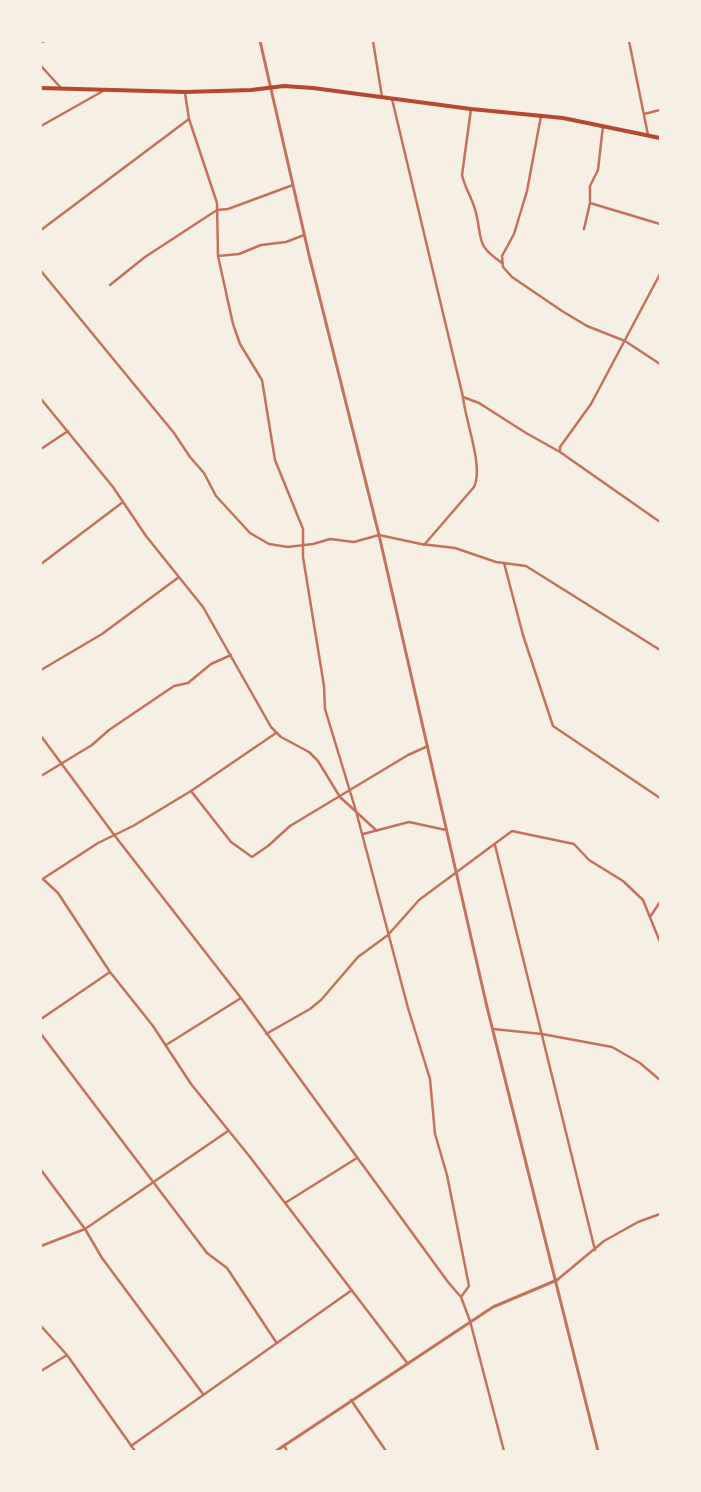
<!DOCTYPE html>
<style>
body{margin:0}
#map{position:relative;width:701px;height:1492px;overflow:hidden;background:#f6efe4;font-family:"Source Sans 3",sans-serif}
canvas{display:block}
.frame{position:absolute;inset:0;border:42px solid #f6efe4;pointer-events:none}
</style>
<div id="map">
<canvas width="701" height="1492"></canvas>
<div class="frame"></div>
</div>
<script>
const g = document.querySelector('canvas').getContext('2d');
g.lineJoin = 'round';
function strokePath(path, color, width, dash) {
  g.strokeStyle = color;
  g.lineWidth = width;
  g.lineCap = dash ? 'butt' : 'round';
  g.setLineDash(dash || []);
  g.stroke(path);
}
strokePath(new Path2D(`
 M373,41L382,97
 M629,41L648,135
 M41,42L45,41
 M41,66L61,88
 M185,93L189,119L217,203L218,256L233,324L240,344L262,380L275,460L303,529V557L324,686L325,709L356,811L408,1008L430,1079L435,1134L447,1175L469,1286L461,1297L470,1321L504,1451
 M392,99L463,397C465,420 484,467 474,487L424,545
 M471,109L462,175C465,189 473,199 476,213C483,241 475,244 502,263
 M644,114L660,110
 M541,116L527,191L514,234L502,256L503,267L512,277L562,311L587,326L625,341L660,364
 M41,126L103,91
 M590,203L660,224
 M584,229L590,203V186L598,170L603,126
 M41,230L189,119
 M218,256L239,254L261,245L286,242L304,235
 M41,271L174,433L190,457L204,473L216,496L250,533L269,544L288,547L313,544L330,539L354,542L379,535L421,544L455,548L496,562L526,566L660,650
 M110,285L145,257L217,210L228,209L293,185
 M463,397L479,403L526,433L560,452L660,522
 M41,399L113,487L146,536L203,607L271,727L281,737L309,752L318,761L340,797L377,831
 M41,449L68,431
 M560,452V447L591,404L660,274
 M504,563L523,635L553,726L660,798
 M41,564L123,502
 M41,670L102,634L179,577
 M41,736L115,836L241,998L448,1282L461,1297
 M41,776L92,745L109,730L174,686L188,683L211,664L231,655
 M191,791L276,733
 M363,834L409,822L446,830
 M495,845L595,1250
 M43,879L58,893L110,972L153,1026L191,1084L250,1157L408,1364
 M41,880L98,843L133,826L191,791L231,842L252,857L268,846L290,826L408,755L428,746
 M650,917L660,902
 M41,1019L110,972
 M493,1029L542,1034L612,1047L640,1063L660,1080
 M41,1034L207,1253L227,1268L276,1342
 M266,1034L310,1009L321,1000L358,957L388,935L419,900L512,831L574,844L589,860L623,881L643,900L660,942
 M166,1045L241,998
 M41,1170L85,1229L102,1258L203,1394
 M285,1203L357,1158
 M41,1246L85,1229L228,1131
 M557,1280L604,1241L638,1222L660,1214
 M41,1326L67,1355L135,1451
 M41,1371L67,1355
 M351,1400L386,1451
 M284,1445L287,1451
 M131,1446L352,1290`), '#c5725c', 2.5);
strokePath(new Path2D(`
 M260,41L309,255L379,535L487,1007L598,1451
 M276,1451L493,1307L557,1280`), '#c5725c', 3);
strokePath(new Path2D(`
 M41,88L185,92L251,90L284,86L313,88L471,109L563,118L660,138`), '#b5482f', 4);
</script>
